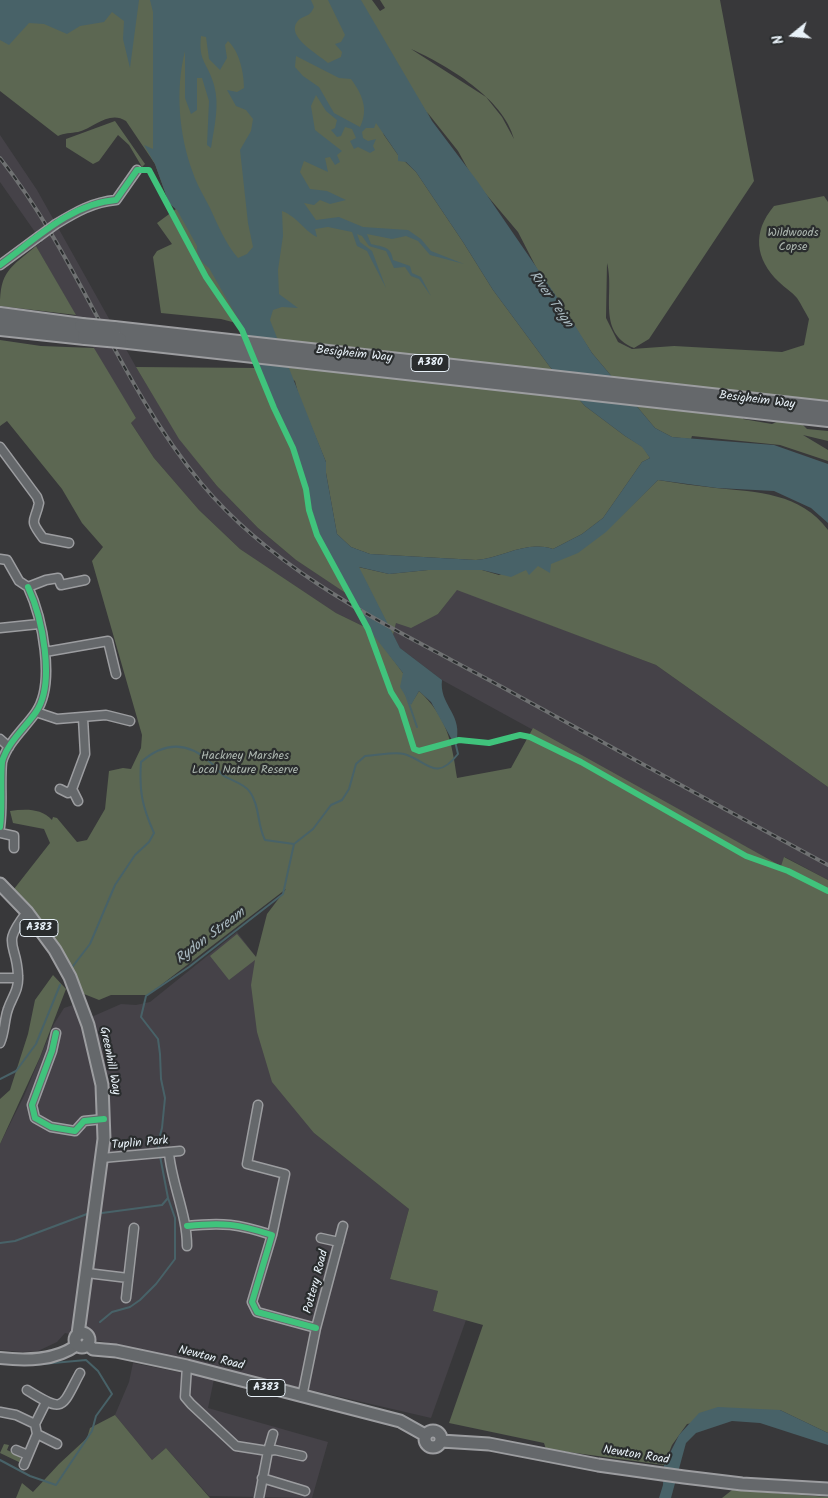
<!DOCTYPE html>
<style>
body{margin:0}
#map{position:relative;width:828px;height:1498px;overflow:hidden;background:#38383a;font-family:Kalam,sans-serif}
canvas{display:block}
.north{position:absolute;left:768px;top:10px;width:50px;height:50px;-webkit-text-stroke:4px #2a2d2e;paint-order:stroke;rotate:253deg;font-size:14px;font-weight:700;line-height:20px;text-align:center;color:#e8f1f8}
.north::after{content:'';display:block;margin:auto;width:18px;height:22px;background:#e8f1f8;clip-path:polygon(50% 0,100% 100%,50% 72%,0 100%)}
</style>
<div id="map">
<canvas width="828" height="1498"></canvas>
<div class="north">N</div>
</div>
<script>
const g = document.querySelector('canvas').getContext('2d');
g.lineJoin = 'round';
function fillPath(path, color) {
  g.fillStyle = color;
  g.fill(path, 'evenodd');
}
function strokePath(path, color, width, dash) {
  g.strokeStyle = color;
  g.lineWidth = width;
  g.lineCap = dash ? 'butt' : 'round';
  g.setLineDash(dash || []);
  g.stroke(path);
}
function label(font, color, halo, rows, align = 'center') {
  g.font = font + ' Kalam,sans-serif';
  g.lineWidth = 4.5;
  g.setLineDash([]);
  g.textBaseline = 'middle';
  g.strokeStyle = halo;
  g.fillStyle = color;
  for (const [text, x, y, turn = 0] of rows) {
    g.save();
    g.translate(x, y);
    g.rotate((+turn || 0) * Math.PI / 180);
    g.textAlign = isNaN(turn) ? turn : align;
    if (halo) g.strokeText(text, 0, 0);
    g.fillText(text, 0, 0);
    g.restore();
  }
}
fillPath(new Path2D(`
 M0,135L37,190L136,367L180,439L217,486L259,529L296,560L356,600L371,630L336,613L240,549L199,510L154,458L131,423L136,418L109,375L36,246L42,242L0,182Z
 M457,589L656,665L828,787V880L785,857L781,866L442,680L400,648L393,635L396,623L438,614Z
 M237,932L256,957L314,1133L409,1209L390,1279L438,1291L433,1311L466,1320L431,1418L65,1333L57,1342L38,1351L22,1352L0,1350V1144L24,1096L54,1024L64,1008L73,1005L80,1022L121,1004L136,1005L150,1002Z
 M133,1363L214,1379L208,1408L328,1442L312,1498L209,1496L166,1448L152,1460L115,1415L129,1382Z`), '#454248');
fillPath(new Path2D(`
 M0,0H335L384,135L398,155L416,172L463,242L493,290L550,367L585,406L625,436L643,447L650,458L642,462L603,518L582,534L553,549C525,540 503,558 476,560L370,554L351,547L337,534L326,473V462L299,397L295,381L251,350L240,324L221,319L161,313L153,257L157,251L172,244L157,223L176,209L169,203L155,164L126,121C109,110 94,128 78,132C71,133 64,133 58,136L0,91Z
 M354,0H372L380,11L385,8L380,0H720L754,181L649,339L634,348C596,332 615,293 607,263L606,318L618,342L632,349L674,346L782,352L804,345L809,319C805,312 801,304 797,298C792,292 785,288 779,282C755,259 752,232 774,206L824,196L828,202V405L636,381L743,415V419L772,424L781,420L799,421L807,429L828,431V441L803,435L828,450V461L780,445L692,436L691,439L672,437L655,428L592,353L537,269L518,232L474,180L458,151L427,112L432,121ZM411,49C447,65 504,99 514,139L502,117L486,97Z
 M115,121L145,164L142,167L129,145L118,135L99,161L93,164L66,147V139Z
 M36,246L76,315L0,306C0,271 10,268 36,246Z
 M0,340L41,346L94,348L136,418L131,423L154,458L199,510L240,549L336,613L371,630L403,673L411,704L419,691C447,717 452,742 457,778L511,768L533,728L781,866L784,857L828,880V1433L780,1410L687,1424L672,1445L664,1465L546,1449L544,1443L449,1423L483,1325L433,1311L438,1291L390,1279L409,1209L314,1133L272,1082L257,1032L251,985L255,960L229,980L210,956L237,934L256,957L267,914L286,889L148,995H111L99,1000L84,994L49,931L14,889L50,843L44,829L13,823L10,811C25,809 41,808 52,820L53,817L57,818L77,842L87,840L105,809L109,771L123,768L131,769L141,748L142,735L92,561L103,547L82,523L62,489L7,421L0,426Z
 M136,367L259,368L301,474L319,534L356,600L296,560L258,528L217,486L179,439Z
 M658,480C677,483 697,486 716,488C757,492 801,493 828,530V787L656,665L457,590L438,614L411,628L396,623L393,635L358,567L389,574L428,570H482L499,575L606,531Z
 M53,975L66,989L40,1057L0,1144V1099L10,1090L28,1034L35,1000Z
 M115,1415L152,1460L166,1448L210,1498H16L22,1483L33,1492L59,1464L87,1438L90,1428Z
 M4,1444L9,1445L7,1450L20,1456L21,1463L0,1453Z
 M732,1490L828,1497V1498H722Z`), '#5c6752');
fillPath(new Path2D(`
 M0,0H139L130,68L123,39L124,21L112,12L104,22L80,26L67,34L44,24L29,23L9,45L0,40Z
 M150,0H311L314,7C309,19 303,14 297,22C286,37 318,54 328,63L341,57L342,52L335,44L341,42L345,35L328,0H361L432,121L478,182L561,303L592,353L655,428L672,437L774,445L828,464V523L811,508L774,491L717,488L658,480L606,532L578,553L551,564L550,573L538,566L529,575L526,570L511,577L482,570H428L389,574L359,567L400,648L442,680C439,704 461,713 457,738L452,740L431,702L419,691L411,705L400,687L403,673L374,636L319,534L301,474L241,324L209,268C202,263 196,255 197,246L177,210L169,203L155,164L144,145L153,149V12ZM201,36L206,37L209,59L220,70L227,58L225,45L228,41C239,51 244,72 244,88L237,92L227,90L236,106L246,110L253,119L251,131L240,150L248,223L253,247L247,254L238,258C225,243 218,225 210,208C204,196 197,185 193,173C179,135 175,90 185,51V98L191,114L197,110V78H202L209,101L207,145L211,148C214,128 220,105 214,85C208,63 198,62 201,36ZM296,56L339,78L351,79C362,94 369,109 360,127L334,113L319,87L303,76L295,67ZM316,95L326,111L337,120L335,128L331,130L337,137L341,136L345,127L352,129L356,138L350,141L354,149L358,147L370,153L375,150L373,146L376,139L368,141L363,138L362,132L366,128H374L376,123L398,155V161L406,162L416,172L463,242L493,290L550,367L585,406L625,436L642,447L650,458L642,462L603,518L582,534L553,549C525,540 503,558 476,560L370,554L351,547L337,534L326,473V462L270,320L273,310L282,307L298,308L279,294L278,270L283,236L282,211C299,218 303,230 317,237L315,229L328,227L352,232L357,246L367,251L371,259L386,288L372,251L360,242L357,234L362,236L369,246L386,251L394,268L405,267L411,276L419,279L431,296L421,277L412,273L410,266L393,260C391,246 383,247 371,244L367,234L392,239L406,236L418,241L430,255L464,264L431,251L421,239L408,230L363,227L339,217L316,220L304,203L314,205L320,200L330,204L346,200L327,191L310,189L300,172L304,161L328,172L325,158L330,157L335,165L340,162L337,155L342,151L315,130L311,106Z
 M718,1407L780,1410L828,1433V1445L760,1423L732,1421L696,1433L686,1443L671,1498H659L663,1485L664,1465L679,1435L699,1413Z`), '#486268');
strokePath(new Path2D(`
 M405,692L417,727
 M73,966L90,944L115,885L135,855L149,842L154,833C142,806 139,791 141,762C164,742 187,741 210,762C215,766 219,772 224,776C232,781 244,783 250,792C260,806 257,825 265,840L294,844
 M0,1079L16,1071L36,1044L60,985
 M159,1151L158,1143L162,1128L165,1098L161,1079L160,1054L158,1039L141,1017L146,996L189,967L283,894L294,844L313,829L331,805L342,800L349,789L356,764L365,756C376,756 394,751 404,754C428,761 435,783 458,754L454,737
 M102,1213L162,1205L168,1198L160,1156
 M0,1243L15,1241L87,1214
 M100,1322L112,1312L130,1307L140,1300L156,1284L175,1259V1218L168,1198
 M0,1460L30,1476L56,1485L92,1431L96,1416L112,1394L98,1371L86,1360L31,1365`), '#486268', 2);
const street = new Path2D(`
 M56,224C76,212 93,202 116,200L137,170
 M0,265L38,237
 M0,447L37,497L39,503C35,523 28,518 43,538L69,543
 M0,559L7,560L19,581L28,587
 M28,587L46,580L58,578L61,585L85,580
 M0,628L39,624
 M45,652L108,641L116,674
 M36,712L57,719L106,715L130,721
 M0,739L9,747
 M60,789L68,793L72,789
 M78,801L72,789L85,754L83,718
 M0,827C3,806 0,783 2,762C7,743 25,728 36,712C56,683 42,617 28,587
 M0,833L14,836V848
 M0,978H18
 M56,1033L52,1051L32,1105L35,1118L51,1127L75,1131L84,1121L104,1119
 M0,1043C5,1032 4,1020 8,1009C12,997 19,990 18,976C17,941 0,947 27,912
 M258,1105L247,1164L285,1174L272,1235
 M169,1153C172,1185 187,1214 187,1246
 M102,1158L180,1151
 M187,1226C223,1222 238,1224 272,1235L252,1302L257,1312L316,1328
 M321,1238L339,1242
 M87,1273L128,1278
 M126,1298L134,1228
 M187,1366L185,1397L191,1404L236,1446L268,1451L259,1498
 M27,1390C65,1414 61,1408 80,1373
 M302,1397L316,1328L343,1226
 M0,1412L16,1415L35,1424
 M37,1434L57,1444
 M273,1434L268,1451L275,1450L302,1456
 M16,1450L28,1455
 M24,1465L37,1434L35,1424L46,1402
 M262,1478L305,1491`);
const secondary = new Path2D(`
 M0,1358C26,1361 55,1361 77,1345`);
const primary = new Path2D(`
 M0,884L27,912L55,950L70,977L88,1025L102,1085L104,1139L78,1334
 M75 1340a7 7 0 1 1 14 0a7 7 0 1 1-14 0Z
 M87,1344L93,1349L116,1351L187,1366L400,1421L425,1435
 M425 1439a8 8 0 1 1 16 0a8 8 0 1 1-16 0Z
 M441,1441L489,1444L598,1465L684,1477L742,1484L828,1489`);
const highway = new Path2D(`
 M0,315L82,326
 M0,328L85,337
 M114,329L828,409
 M119,340L828,419`);
strokePath(street, '#9c9da0', 11);
strokePath(secondary, '#9c9da0', 14);
strokePath(primary, '#9c9da0', 15);
strokePath(highway, '#9c9da0', 18);
strokePath(street, '#65686b', 8);
strokePath(secondary, '#65686b', 10);
strokePath(primary, '#65686b', 11);
strokePath(highway, '#65686b', 14);
const rail = new Path2D(`
 M0,158C79,258 119,384 201,483C279,577 397,630 502,687C611,747 719,806 828,865`);
strokePath(rail, '#6f7172', 4);
strokePath(rail, '#2a2d2e', 2, [5.5]);
const streetBridge = new Path2D(`
 M38,237L56,224`);
const highwayBridge = new Path2D(`
 M82,326L114,329
 M85,337L119,340`);
strokePath(streetBridge, '#9c9da0', 11, []);
strokePath(highwayBridge, '#9c9da0', 18, []);
strokePath(streetBridge, '#65686b', 8);
strokePath(highwayBridge, '#65686b', 14);
strokePath(new Path2D(`
 M0,265C34,240 72,203 116,200L137,170H149L206,277L242,330L274,408L293,448L306,489L309,510L317,535L368,629L391,692L401,708L414,749L419,751L459,740L489,743L520,735L530,737L581,762L746,856L788,871L828,891
 M0,827C3,806 0,783 2,762C7,743 25,728 36,712C56,683 42,617 28,587
 M56,1033L52,1051L32,1105L35,1118L51,1127L75,1131L84,1121L104,1119
 M187,1226C223,1222 238,1224 272,1235L252,1302L257,1312L316,1328`), '#40c37c', 6);
for (const [x, y, w] of [
 [430,363,38],
 [39,928,38],
 [266,1388,38]
]) {
  const box = new Path2D();
  box.roundRect(x - w / 2, y - 8.5, w, 17, 4);
  g.fillStyle = '#2a2d2e';
  g.fill(box);
  strokePath(box, '#e8f1f8', 1);
}
label('bold 11px', '#e8f1f8', null, [
 ["A380",430,363],
 ["A383",39,928],
 ["A383",266,1388]
]);
label('12px', '#acb6af', '#2a2d2e', [
 ["Wildwoods",793,234],
 ["Copse",793,248],
 ["Hackney Marshes",245,757],
 ["Local Nature Reserve",245,771]
]);
label('12px', '#e8f1f8', '#2a2d2e', [
 ["Besigheim Way",354,355,6],
 ["Besigheim Way",757,401,7],
 ["Greenhill Way",109,1061,79],
 ["Tuplin Park",140,1144,-5],
 ["Pottery Road",317,1282,-75],
 ["Newton Road",211,1359,14],
 ["Newton Road",636,1456,9]
]);
label('italic 14px', '#a9b9c0', '#2a2d2e', [
 ["River Teign",550,300,55],
 ["Rydon Stream",211,937,-37]
]);
</script>
